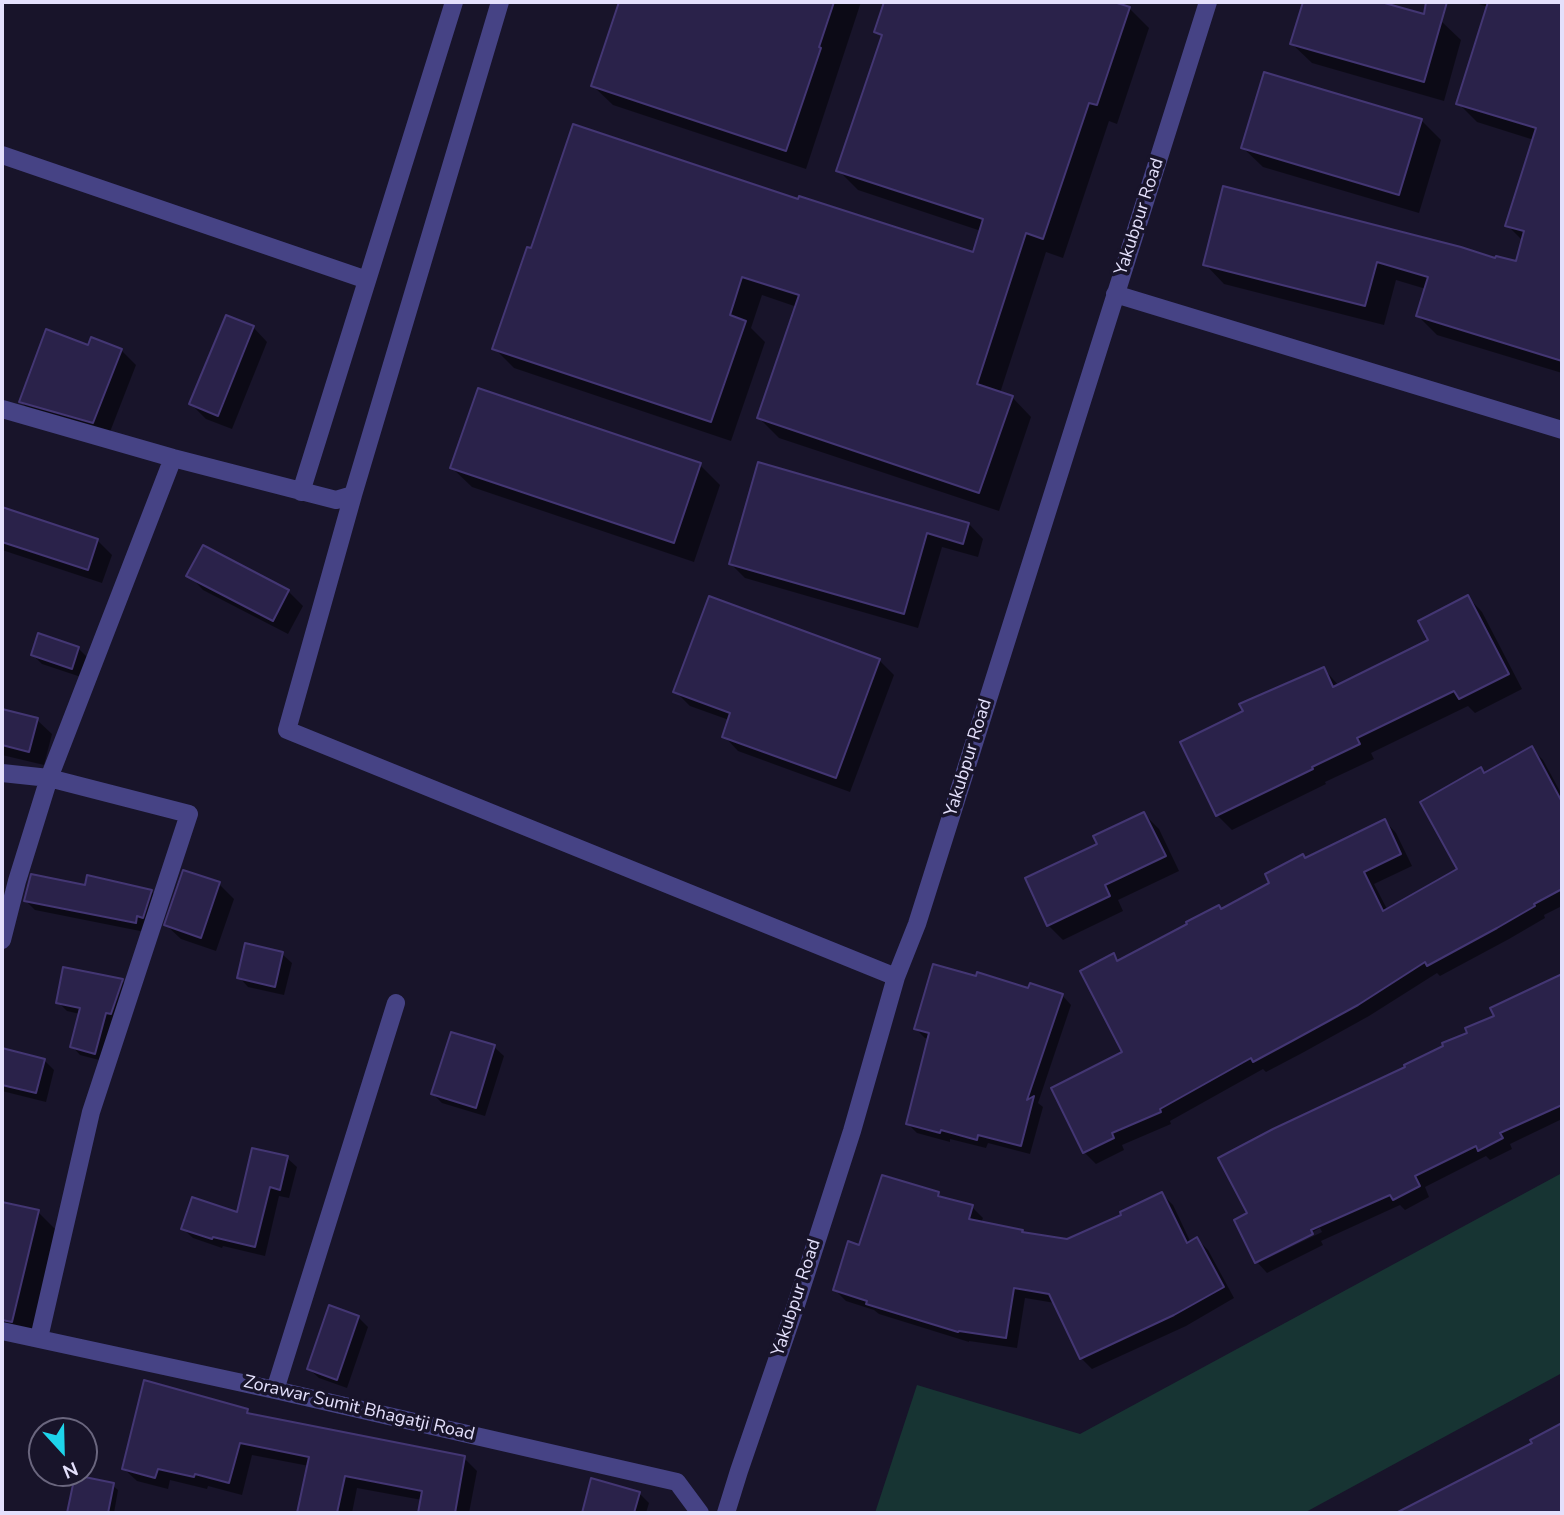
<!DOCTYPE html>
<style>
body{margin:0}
#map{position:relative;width:1564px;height:1515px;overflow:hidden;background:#18142a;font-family:"Nunito Sans",sans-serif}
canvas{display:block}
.frame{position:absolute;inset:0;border:4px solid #e4e0fc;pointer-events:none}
.north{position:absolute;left:28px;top:1417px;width:70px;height:70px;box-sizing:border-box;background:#18142a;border:2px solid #6a667e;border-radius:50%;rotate:158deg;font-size:19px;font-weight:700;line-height:28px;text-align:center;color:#e4e0fc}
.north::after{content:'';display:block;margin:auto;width:24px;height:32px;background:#1ed4ea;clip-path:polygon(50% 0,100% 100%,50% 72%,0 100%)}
</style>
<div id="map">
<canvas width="1564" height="1515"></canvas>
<div class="frame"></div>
<div class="north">N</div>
</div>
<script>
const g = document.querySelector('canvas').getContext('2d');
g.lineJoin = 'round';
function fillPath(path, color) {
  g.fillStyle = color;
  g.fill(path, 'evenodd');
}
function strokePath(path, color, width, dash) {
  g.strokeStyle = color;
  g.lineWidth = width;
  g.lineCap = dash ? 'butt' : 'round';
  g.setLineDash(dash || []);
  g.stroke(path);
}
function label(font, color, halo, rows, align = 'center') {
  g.font = font + ' "Nunito Sans",sans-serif';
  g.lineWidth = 7;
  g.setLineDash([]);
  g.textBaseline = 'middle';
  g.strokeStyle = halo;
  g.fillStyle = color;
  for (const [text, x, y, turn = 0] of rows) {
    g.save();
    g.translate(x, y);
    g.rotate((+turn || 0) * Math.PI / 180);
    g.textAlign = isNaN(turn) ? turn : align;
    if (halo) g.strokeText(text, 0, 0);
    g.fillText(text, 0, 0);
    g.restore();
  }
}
fillPath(new Path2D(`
 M1562,1173V1373L1304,1513H875L917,1385L1080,1434Z`), '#173433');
fillPath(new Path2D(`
 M621,2H861L806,169L613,105L593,86Z
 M886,2H1109L1129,8L1149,28L1117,124L1109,121L1063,258L1046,252L1000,393L1012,397L1031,417L999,511L779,438L759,418L797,307L762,295L751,328L765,342L731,441L514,368L494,348L800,201L974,254L981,231L858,190L838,170L883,38L876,31Z
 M1305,2H1374L1441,21L1461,40L1444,101L1312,63L1292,44Z
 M1472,2H1562V373L1437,335L1418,316L1426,289L1396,280L1384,325L1224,284L1205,264L1496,260L1517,263L1523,241L1507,225L1534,140L1477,122L1458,103L1488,7Z
 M1421,120L1441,140L1419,213L1263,167L1243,148Z
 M253,327L267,342L232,429L206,419L191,404Z
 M92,339L121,350L136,365L108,437L36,416L21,402L89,347Z
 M700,465L720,485L694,562L472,487L452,468Z
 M2,509L97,540L112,555L102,583L2,550Z
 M969,524L983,539L978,557L942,547L918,628L745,578L731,564Z
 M189,575L288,591L303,606L288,634L203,590Z
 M1468,597L1482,612L1522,689L1475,713L1468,706L1371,753L1374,759L1325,782L1326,784L1232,830L1217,815L1245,712L1324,669L1339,686L1430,641Z
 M78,648L88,658L81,677L42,664L33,655Z
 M879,660L894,675L850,792L738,751L724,736L729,720L690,706L675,691Z
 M2,711L37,720L52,734L44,765L2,755Z
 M1532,749L1543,760L1562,795V906L1544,915L1545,918L1509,939L1440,976L1437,973L1369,1016L1304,1052L1266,1072L1263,1069L1170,1121L1171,1124L1122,1145L1124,1150L1096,1164L1084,1152L1053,1089L1125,1053L1113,955L1120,962L1272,883L1303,856L1306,859L1385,821L1396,833L1412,866L1374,884L1388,911L1460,870L1481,770L1486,774Z
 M1144,814L1159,829L1179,871L1118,900L1123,911L1063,940L1048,925L1100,845Z
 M219,884L234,899L216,951L181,939L166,925Z
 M86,887L151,891L161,901L145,932L35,910L26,901Z
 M282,954L292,963L284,995L248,987L239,977Z
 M1562,973V1119L1510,1144L1512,1149L1490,1160L1486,1156L1425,1187L1429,1197L1405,1210L1400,1205L1321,1241L1323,1245L1267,1273L1257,1262L1249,1214L1408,1068L1497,1017L1557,979L1555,976ZM1320,1228L1322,1232L1258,1263V1260Z
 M977,978L1062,995L1071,1005L1038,1103L1043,1107L1030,1154L988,1143L986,1148L950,1139V1142L917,1133L908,1124L930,1039L925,1038L916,1029Z
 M122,981L130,989L103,1061L80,1055L72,1046L80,1014L67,1011L58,1002Z
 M494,1047L504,1056L485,1116L442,1103L433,1094Z
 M2,1050L44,1060L54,1070L46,1102L2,1091Z
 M287,1158L297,1167L289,1198L279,1196L265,1256L223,1246L222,1248L193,1238L183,1229L238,1214Z
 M938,1194L944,1199L972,1207L983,1218L981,1223L1022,1231L1024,1234L1068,1241L1123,1216L1162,1194L1173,1205L1191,1243L1197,1239L1208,1250L1234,1298L1186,1326L1092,1369L1081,1358L1055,1303L1025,1298L1017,1348L969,1341V1342L879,1314L874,1310L846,1301L835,1290L860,1247Z
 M2,1203L38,1212L58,1232L34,1330L2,1322Z
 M358,1317L368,1327L347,1388L319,1378L309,1369Z
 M247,1411L252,1416L464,1458L477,1471L469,1513H420L422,1500L357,1488L352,1513H299L309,1466L252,1455L242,1495L208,1486L207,1489L170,1480L168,1489L137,1481L124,1469Z
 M1562,1425V1513H1400L1534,1443L1533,1441Z
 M77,1477L111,1484L118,1490L114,1513H69Z
 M592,1480L639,1493L649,1503L646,1513H584Z`), '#0007');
const building = new Path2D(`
 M619,2H834L819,47L821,48L786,151L591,86Z
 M884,2H1114L1130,7L1097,105L1089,103L1043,239L1026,233L977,384L1013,396L979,493L757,418L799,295L742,277L730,315L746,321L711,422L492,349L527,247L531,248L573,124L798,199L799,196L973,252L983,219L836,171L882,35L874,32Z
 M1303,2H1381L1424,14L1426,2H1447L1424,82L1290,44Z
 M1488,2H1562V361L1416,316L1428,277L1377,262L1365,306L1203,265L1223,186L1461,247L1495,258L1496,256L1516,261L1524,231L1505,226L1536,128L1456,104Z
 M1264,72L1422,119L1399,195L1241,148Z
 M226,315L254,326L218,416L189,404Z
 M46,329L88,345L91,337L122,349L93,423L19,402Z
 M478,388L701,463L674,543L450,468Z
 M758,462L969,523L963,544L927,533L904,614L729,564Z
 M2,507L98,539L88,570L2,542Z
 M203,545L289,590L273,621L186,576Z
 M1468,595L1509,674L1459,699L1454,691L1357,738L1360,744L1312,767L1313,769L1216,816L1180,742L1243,711L1239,704L1324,667L1333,687L1428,640L1418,621Z
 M709,596L880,659L836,778L722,737L730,713L673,692Z
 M38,633L79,647L72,669L31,655Z
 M2,709L38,718L29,752L2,745Z
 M1532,746L1562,802V889L1534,904L1535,906L1497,928L1427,966L1425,962L1358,1005L1292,1041L1253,1062L1251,1058L1160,1109L1161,1112L1112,1133L1114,1138L1083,1153L1051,1088L1122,1052L1080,971L1114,953L1117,961L1187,924L1186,922L1219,905L1221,909L1269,883L1265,874L1303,854L1305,858L1385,819L1401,854L1364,872L1383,911L1457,869L1420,802L1481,767L1484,773Z
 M1144,812L1166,856L1105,885L1110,896L1047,926L1025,878L1097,844L1093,836Z
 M183,870L220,882L201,938L164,925Z
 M31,874L85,885L87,875L152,890L143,918L137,916L136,923L24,901Z
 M245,943L283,952L275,987L237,978Z
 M933,964L976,976L977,972L1028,988L1030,983L1063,994L1027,1100L1034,1096L1021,1146L978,1135L977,1140L941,1130L940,1133L906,1124L929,1033L914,1029Z
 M63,967L123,979L111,1014L106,1013L95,1054L70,1047L80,1008L56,1003Z
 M1562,974V1105L1500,1133L1503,1138L1478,1151L1476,1146L1415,1176L1420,1186L1393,1200L1390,1195L1311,1230L1313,1234L1255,1263L1234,1220L1247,1213L1218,1158L1273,1129L1405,1067L1404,1065L1443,1046L1442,1043L1467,1033L1465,1028L1494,1016L1490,1008Z
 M451,1032L495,1045L476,1108L431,1094Z
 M2,1048L45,1059L36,1093L2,1085Z
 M252,1148L288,1156L280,1190L270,1187L255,1247L213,1237L212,1239L181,1229L192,1197L237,1212Z
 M882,1175L939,1192L938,1196L973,1205L969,1219L1023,1230L1022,1232L1067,1239L1121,1215L1120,1212L1162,1192L1187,1243L1197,1237L1224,1287L1174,1315L1080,1359L1049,1294L1014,1288L1006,1338L959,1331L958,1332L866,1304L867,1301L833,1290L848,1241L859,1245Z
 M2,1202L39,1210L12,1322L2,1320Z
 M329,1305L359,1316L337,1380L307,1369Z
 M144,1380L248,1409L247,1413L465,1456L455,1513H418L422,1491L345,1476L337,1513H297L309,1457L240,1443L229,1483L195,1474L194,1477L158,1469L155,1478L122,1469Z
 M1562,1423V1513H1396L1532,1443L1530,1440Z
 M75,1475L114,1483L108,1513H67Z
 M591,1478L640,1492L634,1513H582Z`);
fillPath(building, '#2a224a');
strokePath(building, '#433673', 2);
strokePath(new Path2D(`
 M2,155L367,280
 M1115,294L1562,430
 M2,409L173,458L336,500L353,495L500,2
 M301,492L454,2
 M353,495L287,730L896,977
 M2,773L49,778L189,814L91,1112L39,1338
 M2,940L17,881L49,778L173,458
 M2,1331L275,1390L677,1482L700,1513
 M275,1390L396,1003
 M726,1513L739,1471L796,1305L852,1131L896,977L917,924L1208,2`), '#464385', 18);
label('18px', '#e4e0fc', '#18142a', [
 ["Yakubpur Road",1140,217,-72],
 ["Yakubpur Road",969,758,-73],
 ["Yakubpur Road",797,1298,-72],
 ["Zorawar Sumit Bhagatji Road",359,1409,13]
]);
</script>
